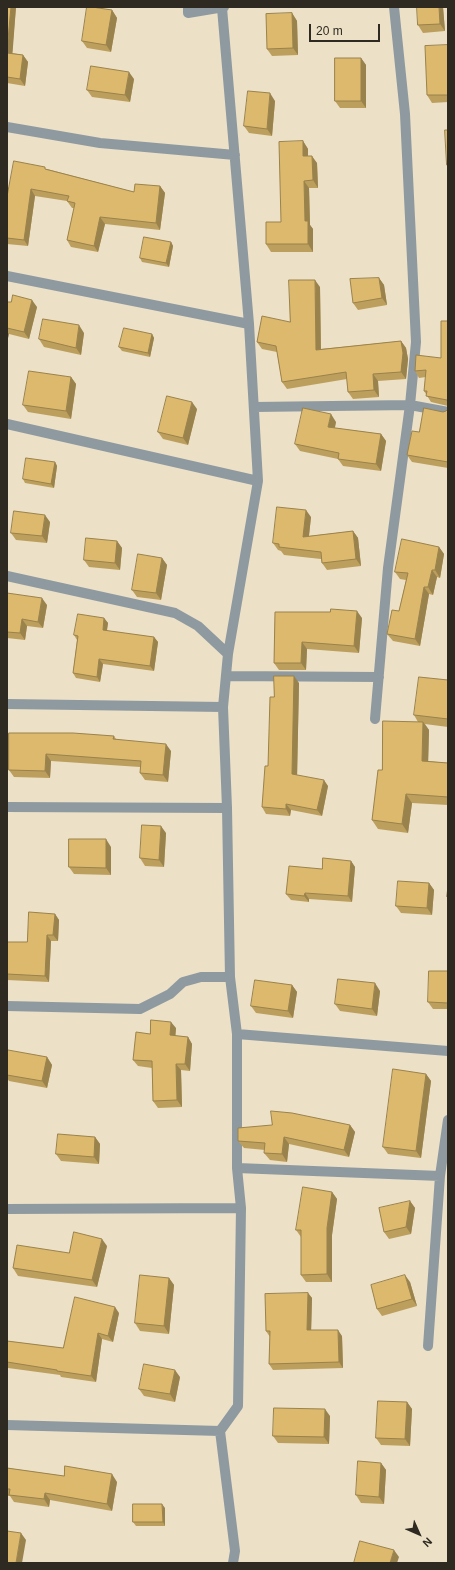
<!DOCTYPE html>
<style>
body{margin:0}
#map{position:relative;width:455px;height:1570px;overflow:hidden;background:#ece0c7;font-family:Arial,sans-serif}
canvas{display:block}
.frame{position:absolute;inset:0;border:8px solid #2e2a21;pointer-events:none}
.north{position:absolute;left:399px;top:1514px;width:40px;height:40px;-webkit-text-stroke:3px #ece0c7;paint-order:stroke;rotate:135deg;font-size:11px;font-weight:700;line-height:16px;text-align:center;color:#2e2a21}
.north::after{content:'';display:block;margin:auto;width:14px;height:18px;background:#2e2a21;clip-path:polygon(50% 0,100% 100%,50% 72%,0 100%)}
.scale{position:absolute;left:309px;top:24px;width:71px;height:18px;box-sizing:border-box;border:2px solid #2e2a21;border-top:0;padding-left:5px;font-size:12px;line-height:14px;white-space:nowrap;color:#2e2a21;-webkit-text-stroke:3px #ece0c7;paint-order:stroke}
</style>
<div id="map">
<canvas width="455" height="1570"></canvas>
<div class="frame"></div>
<div class="north">N</div>
<div class="scale">20 m</div>
</div>
<script>
const g = document.querySelector('canvas').getContext('2d');
g.lineJoin = 'round';
function strokePath(path, color, width, dash) {
  g.strokeStyle = color;
  g.lineWidth = width;
  g.lineCap = dash ? 'butt' : 'round';
  g.setLineDash(dash || []);
  g.stroke(path);
}
function fillPath(path, color) {
  g.fillStyle = color;
  g.fill(path, 'evenodd');
}
strokePath(new Path2D(`
 M188,7V13L224,7
 M222,8L249,324L258,481L228,654L223,707L227,808L230,977L237,1034V1168L241,1208L238,1406L220,1431L235,1551L233,1563
 M7,127L100,143L235,155
 M7,276L249,324
 M254,407L410,405L448,412
 M7,424L258,481
 M7,576L175,613L198,626L228,654
 M226,676L379,677
 M7,704L223,707
 M375,719L388,568L410,405L416,342L405,114L394,7
 M7,807L227,808
 M7,1006L140,1009L170,994L183,982L201,977H230
 M237,1034L448,1051
 M237,1168L440,1176
 M7,1209L241,1208
 M428,1346L440,1176L448,1120
 M7,1425L220,1431`), '#8e9aa0', 10);
fillPath(new Path2D(`
 M7,7H16L12,53L23,55L28,62L25,86L7,83Z
 M443,7L445,31L423,33L418,25Z
 M112,10L117,18L111,52L87,48L82,41Z
 M292,13L297,21L298,55L272,56L267,49Z
 M448,45V102L432,103L427,95Z
 M361,58L366,65V108H340L335,101Z
 M134,79L130,102L92,97L87,90Z
 M275,101L272,136L249,133L244,126Z
 M303,141L308,149V156L317,163L318,188H309L310,225L313,229V252H271L266,244L281,222Z
 M47,169L134,192L160,186L165,193L160,230L105,224L98,252L71,247L67,240L74,208H72L67,201L35,196L28,246L7,244V197Z
 M171,242L173,246L169,267L142,262L140,258Z
 M379,278L384,285L387,305L358,310L353,303Z
 M320,287L321,349L401,341L406,348L408,359L406,379L378,381L379,397L353,399L348,392L347,379L287,389L282,382L277,352L262,349L257,342L290,322Z
 M7,302L37,307L29,339L9,334L8,338H7Z
 M448,312V406L431,402L424,391L426,377L419,378L415,371L441,358L447,321Z
 M84,333L81,355L44,347L39,339Z
 M152,334L154,338L150,357L122,351L119,347Z
 M71,377L76,384L71,419L28,412L23,405Z
 M197,409L188,445L163,439L158,432Z
 M448,409V468L412,462L407,455L419,432L443,412L446,411Z
 M336,422L335,428L381,434L386,441L381,471L343,466L338,459L300,451L295,444Z
 M55,462L57,466L54,488L25,483L23,479Z
 M311,517L309,536L353,531L358,538L361,566L327,570L322,563L321,559L284,555L281,551L278,550L273,543Z
 M50,522L47,543L16,540L11,533Z
 M117,541L122,548L120,570L89,567L84,560Z
 M439,547L444,554L440,578L437,577L433,595L429,594L420,646L393,641L387,634L399,611L406,580L400,579L395,572Z
 M162,558L167,565L161,600L137,597L132,590Z
 M7,593L47,605L43,628L27,626L25,640L7,638Z
 M275,612L362,618L359,653L307,649L306,670H279L274,663Z
 M104,618L108,623L107,631L154,637L158,642L154,671L103,664L100,682L76,678L73,673L77,640L74,635Z
 M448,680V727L425,724L429,730L428,761L448,763V805L412,803L408,833L378,829L372,820L382,770L418,722L414,715Z
 M299,683L297,775L328,786L322,816L291,810L290,816L266,814L262,807L268,766L274,697Z
 M9,733L114,736L116,739L171,751L168,782L145,780L140,773V767L51,761L50,778L14,777L9,770Z
 M166,833L164,867L145,866L140,858Z
 M111,847V875L74,874L69,867Z
 M351,861L355,867L352,902L309,899V902L291,900L286,894L322,869Z
 M429,883L434,890L432,915L401,913L396,906Z
 M55,914L59,920L58,941H51L49,982L7,980V942H27Z
 M448,971V1009H433L428,1002Z
 M292,985L297,992L293,1018L256,1013L251,1006Z
 M380,991L377,1016L340,1011L335,1004Z
 M176,1028L175,1036L188,1037L192,1044L190,1071L181,1070L182,1107L158,1108L153,1101L152,1068L138,1066L133,1060L150,1034Z
 M47,1057L52,1065L47,1088L9,1081L7,1078V1058Z
 M426,1074L431,1081L421,1158L388,1154L383,1147Z
 M350,1125L355,1132L349,1157L289,1144L287,1162L270,1160L264,1153L265,1150L244,1148L238,1141Z
 M95,1137L100,1144L99,1164L61,1161L56,1154Z
 M332,1192L337,1199L332,1235V1282H306L301,1275V1237L296,1230Z
 M410,1201L415,1208L411,1234L389,1239L384,1232Z
 M107,1246L97,1287L18,1276L13,1268L69,1253Z
 M169,1278L174,1285L169,1334L140,1331L135,1323Z
 M410,1282L417,1306L382,1316L377,1309Z
 M308,1293L312,1298L311,1330L342,1336L343,1368L273,1370L269,1364L270,1337L266,1331Z
 M119,1313L113,1342L102,1339L96,1382L61,1377L60,1375L8,1368V1374H7V1341L63,1348Z
 M180,1377L175,1402L144,1396L139,1389Z
 M407,1402L412,1409L410,1446L381,1445L376,1438Z
 M330,1416L329,1444L278,1443L273,1436Z
 M381,1463L386,1470L384,1504L361,1503L356,1495Z
 M7,1467L8,1468L64,1476L117,1482L112,1511L50,1500L49,1507L14,1502L10,1496H7Z
 M165,1508V1526H136L133,1522Z`), '#bd9f5d');
fillPath(new Path2D(`
 M11,7H16L12,60L7,53Z
 M439,7H443L445,31L440,24Z
 M112,10L117,18L111,52L106,45Z
 M292,13L297,21L298,55L293,48Z
 M23,55L28,62L25,86L20,79Z
 M361,58L366,65V108L361,101Z
 M129,72L134,79L130,102L125,95Z
 M270,93L275,101L272,136L267,129Z
 M303,141L308,149V163L303,156Z
 M312,156L317,163L318,188L313,180Z
 M304,181L309,188L310,225L313,229V252L308,244L305,221Z
 M160,186L165,193L160,230L156,223Z
 M31,189L35,196L28,246L24,240Z
 M100,217L105,224L98,252L94,246Z
 M171,242L173,246L169,267L166,263Z
 M379,278L384,285L387,305L382,298Z
 M315,280L320,287L321,357L316,350Z
 M32,300L37,307L29,339L24,332Z
 M79,325L84,333L81,355L76,348Z
 M7,331L9,334L8,338L7,337Z
 M152,334L154,338L150,357L148,353Z
 M401,341L406,348L408,359L406,379L401,372Z
 M373,374L378,381L379,397L374,390Z
 M71,377L76,384L71,419L66,411Z
 M192,402L197,409L188,445L183,438Z
 M331,414L336,422L333,434L328,427Z
 M381,434L386,441L381,471L376,464Z
 M55,462L57,466L54,488L51,484Z
 M306,510L311,517L308,544L303,537Z
 M45,515L50,522L47,543L42,536Z
 M353,531L358,538L361,566L356,559Z
 M117,541L122,548L120,570L115,563Z
 M439,547L444,554L440,578L435,570Z
 M162,558L167,565L161,600L156,593Z
 M432,570L437,577L433,595L428,587Z
 M424,587L429,594L420,646L415,639Z
 M42,598L47,605L43,628L38,622Z
 M357,611L362,618L359,653L354,646Z
 M104,618L108,623L106,635L103,630Z
 M22,619L27,626L25,640L20,633Z
 M154,637L158,642L154,671L150,666Z
 M302,642L307,649L306,670L301,663Z
 M99,659L103,664L100,682L97,677Z
 M294,676L299,683L297,780L292,774Z
 M423,722L429,730L428,769L422,761Z
 M166,744L171,751L168,782L163,775Z
 M46,754L51,761L50,778L45,771Z
 M324,780L328,786L322,816L317,810Z
 M406,794L412,803L408,833L402,824Z
 M286,804L291,810L290,816L286,809Z
 M161,826L166,833L164,867L159,860Z
 M106,839L111,847V875L106,868Z
 M351,861L355,867L352,902L348,896Z
 M429,883L434,890L432,915L427,908Z
 M305,893L309,899V902L304,896Z
 M55,914L59,920L58,941L53,935Z
 M47,935L51,941L49,982L45,976Z
 M375,983L380,991L377,1016L372,1009Z
 M292,985L297,992L293,1018L288,1011Z
 M171,1022L176,1028L175,1042L170,1035Z
 M188,1037L192,1044L190,1071L185,1064Z
 M47,1057L52,1065L47,1088L42,1081Z
 M176,1064L181,1070L182,1107L177,1100Z
 M426,1074L431,1081L421,1158L416,1151Z
 M350,1125L355,1132L349,1157L344,1150Z
 M95,1137L100,1144L99,1164L94,1157Z
 M284,1137L289,1144L287,1162L282,1154Z
 M332,1192L337,1199L332,1235V1282L327,1274V1228Z
 M410,1201L415,1208L411,1234L406,1227Z
 M102,1239L107,1246L97,1287L92,1280Z
 M405,1275L410,1282L417,1306L412,1299Z
 M169,1278L174,1285L169,1334L164,1326Z
 M308,1293L312,1298L311,1336L307,1330Z
 M115,1307L119,1313L113,1342L108,1336Z
 M338,1330L342,1336L343,1368L339,1362Z
 M98,1333L102,1339L96,1382L91,1376Z
 M7,1366L8,1368V1374L7,1373Z
 M175,1370L180,1377L175,1402L170,1394Z
 M407,1402L412,1409L410,1446L405,1439Z
 M325,1409L330,1416L329,1444L324,1437Z
 M381,1463L386,1470L384,1504L379,1497Z
 M112,1474L117,1482L112,1511L107,1504Z
 M45,1493L50,1500L49,1507L44,1499Z
 M162,1504L165,1508V1526L163,1522Z
 M21,1533L26,1540L22,1563H16Z
 M394,1550L399,1557L397,1563H390Z`), '#9a824c');
const building = new Path2D(`
 M7,7H11L7,50Z
 M87,7H92L112,10L106,45L82,41Z
 M417,7H439L440,24L418,25Z
 M292,13L293,48L267,49L266,14Z
 M448,45V95H427L425,46Z
 M7,53L23,55L20,79L7,77Z
 M335,58H361V101H335Z
 M91,66L129,72L125,95L87,90Z
 M248,91L270,93L267,129L244,126Z
 M445,130H448V165H447Z
 M303,141V156H312L313,180L304,181L305,221H308V244H266V222H281L279,142Z
 M14,161L45,167V169L134,192L135,184L160,186L156,223L100,217L94,246L67,240L75,203L67,201L69,196L31,189L24,240L7,238V197Z
 M144,237L171,242L166,263L140,258Z
 M379,278L382,298L353,303L350,279Z
 M289,280H315L316,350L401,341L403,353L401,372L373,374L374,390L348,392L346,372L282,382L276,346L257,342L262,316L290,322Z
 M13,295L32,300L24,332L7,328V302H11Z
 M448,312V402L447,400L426,396L427,391H424L426,370L415,371L416,355L441,358V321H447Z
 M43,319L79,325L76,348L39,339Z
 M124,328L152,334L148,353L119,347Z
 M29,371L71,377L66,411L23,405Z
 M167,396L192,402L183,438L158,432Z
 M303,408L331,414L328,427L381,434L376,464L338,459L339,453L295,444Z
 M424,408L443,412L446,411L448,409V462L407,455L412,431L419,432Z
 M26,458L55,462L51,484L23,479Z
 M277,507L306,510L303,537L353,531L356,559L322,563L321,552L279,547V544L273,543Z
 M14,511L45,515L42,536L11,533Z
 M86,538L117,541L115,563L84,560Z
 M402,539L439,547L435,570H432L428,587H424L415,639L387,634L392,610L399,611L408,573L395,572Z
 M138,554L162,558L156,593L132,590Z
 M7,593L42,598L38,622L22,619L20,633L7,632Z
 M331,609L357,611L354,646L302,642L301,663H274L275,612H330Z
 M78,614L104,618L103,630L154,637L150,666L99,659L97,677L73,673L78,636L74,635Z
 M274,676H294L292,774L324,780L317,810L286,804V809L262,807L265,766H268L270,697H274Z
 M419,677L448,680V719L414,715Z
 M383,721L423,722L422,761L448,763V797L406,794L402,824L372,820L378,770H382Z
 M9,733H73L114,736L113,739L166,744L163,775L140,773L141,761L46,754L45,771L9,770Z
 M142,825L161,826L159,860L140,858Z
 M69,839H106V868L69,867Z
 M323,858L351,861L348,896L305,893L304,896L286,894L289,866L322,869Z
 M398,881L429,883L427,908L396,906Z
 M448,887V898L447,897Z
 M29,912L55,914L53,935H47L45,976L7,974V942H27Z
 M429,971H448V1003L428,1002Z
 M338,979L375,983L372,1009L335,1004Z
 M255,980L292,985L288,1011L251,1006Z
 M151,1020L171,1022L170,1035L188,1037L185,1064H176L177,1100L153,1101L152,1061L133,1060L136,1032L150,1034Z
 M8,1050L47,1057L42,1081L7,1075V1058Z
 M393,1069L426,1074L416,1151L383,1147Z
 M271,1111L292,1113L350,1125L344,1150L284,1137L282,1154L264,1153L265,1143L238,1141V1128L272,1125Z
 M58,1134L95,1137L94,1157L56,1154Z
 M303,1187L332,1192L327,1228V1274L301,1275V1230H296Z
 M410,1201L406,1227L384,1232L379,1208Z
 M74,1232L102,1239L92,1280L13,1268L17,1245L69,1253Z
 M140,1275L169,1278L164,1326L135,1323Z
 M405,1275L412,1299L377,1309L371,1285Z
 M308,1293L307,1330H338L339,1362L269,1364L270,1331H266L265,1294Z
 M75,1297L115,1307L108,1336L98,1333L91,1376L57,1371V1370L7,1362V1341L63,1348Z
 M144,1364L175,1370L170,1394L139,1389Z
 M378,1401L407,1402L405,1439L376,1438Z
 M274,1408L325,1409L324,1437L273,1436Z
 M358,1461L381,1463L379,1497L356,1495Z
 M65,1466L112,1474L107,1504L45,1493L44,1499L9,1495L10,1489H7V1468L64,1476Z
 M133,1504H162L163,1522H133Z
 M7,1531L21,1533L16,1563H7Z
 M360,1541L394,1550L390,1563H354Z`);
fillPath(building, '#dcb96c');
strokePath(building, '#9a824c', 1);
</script>
